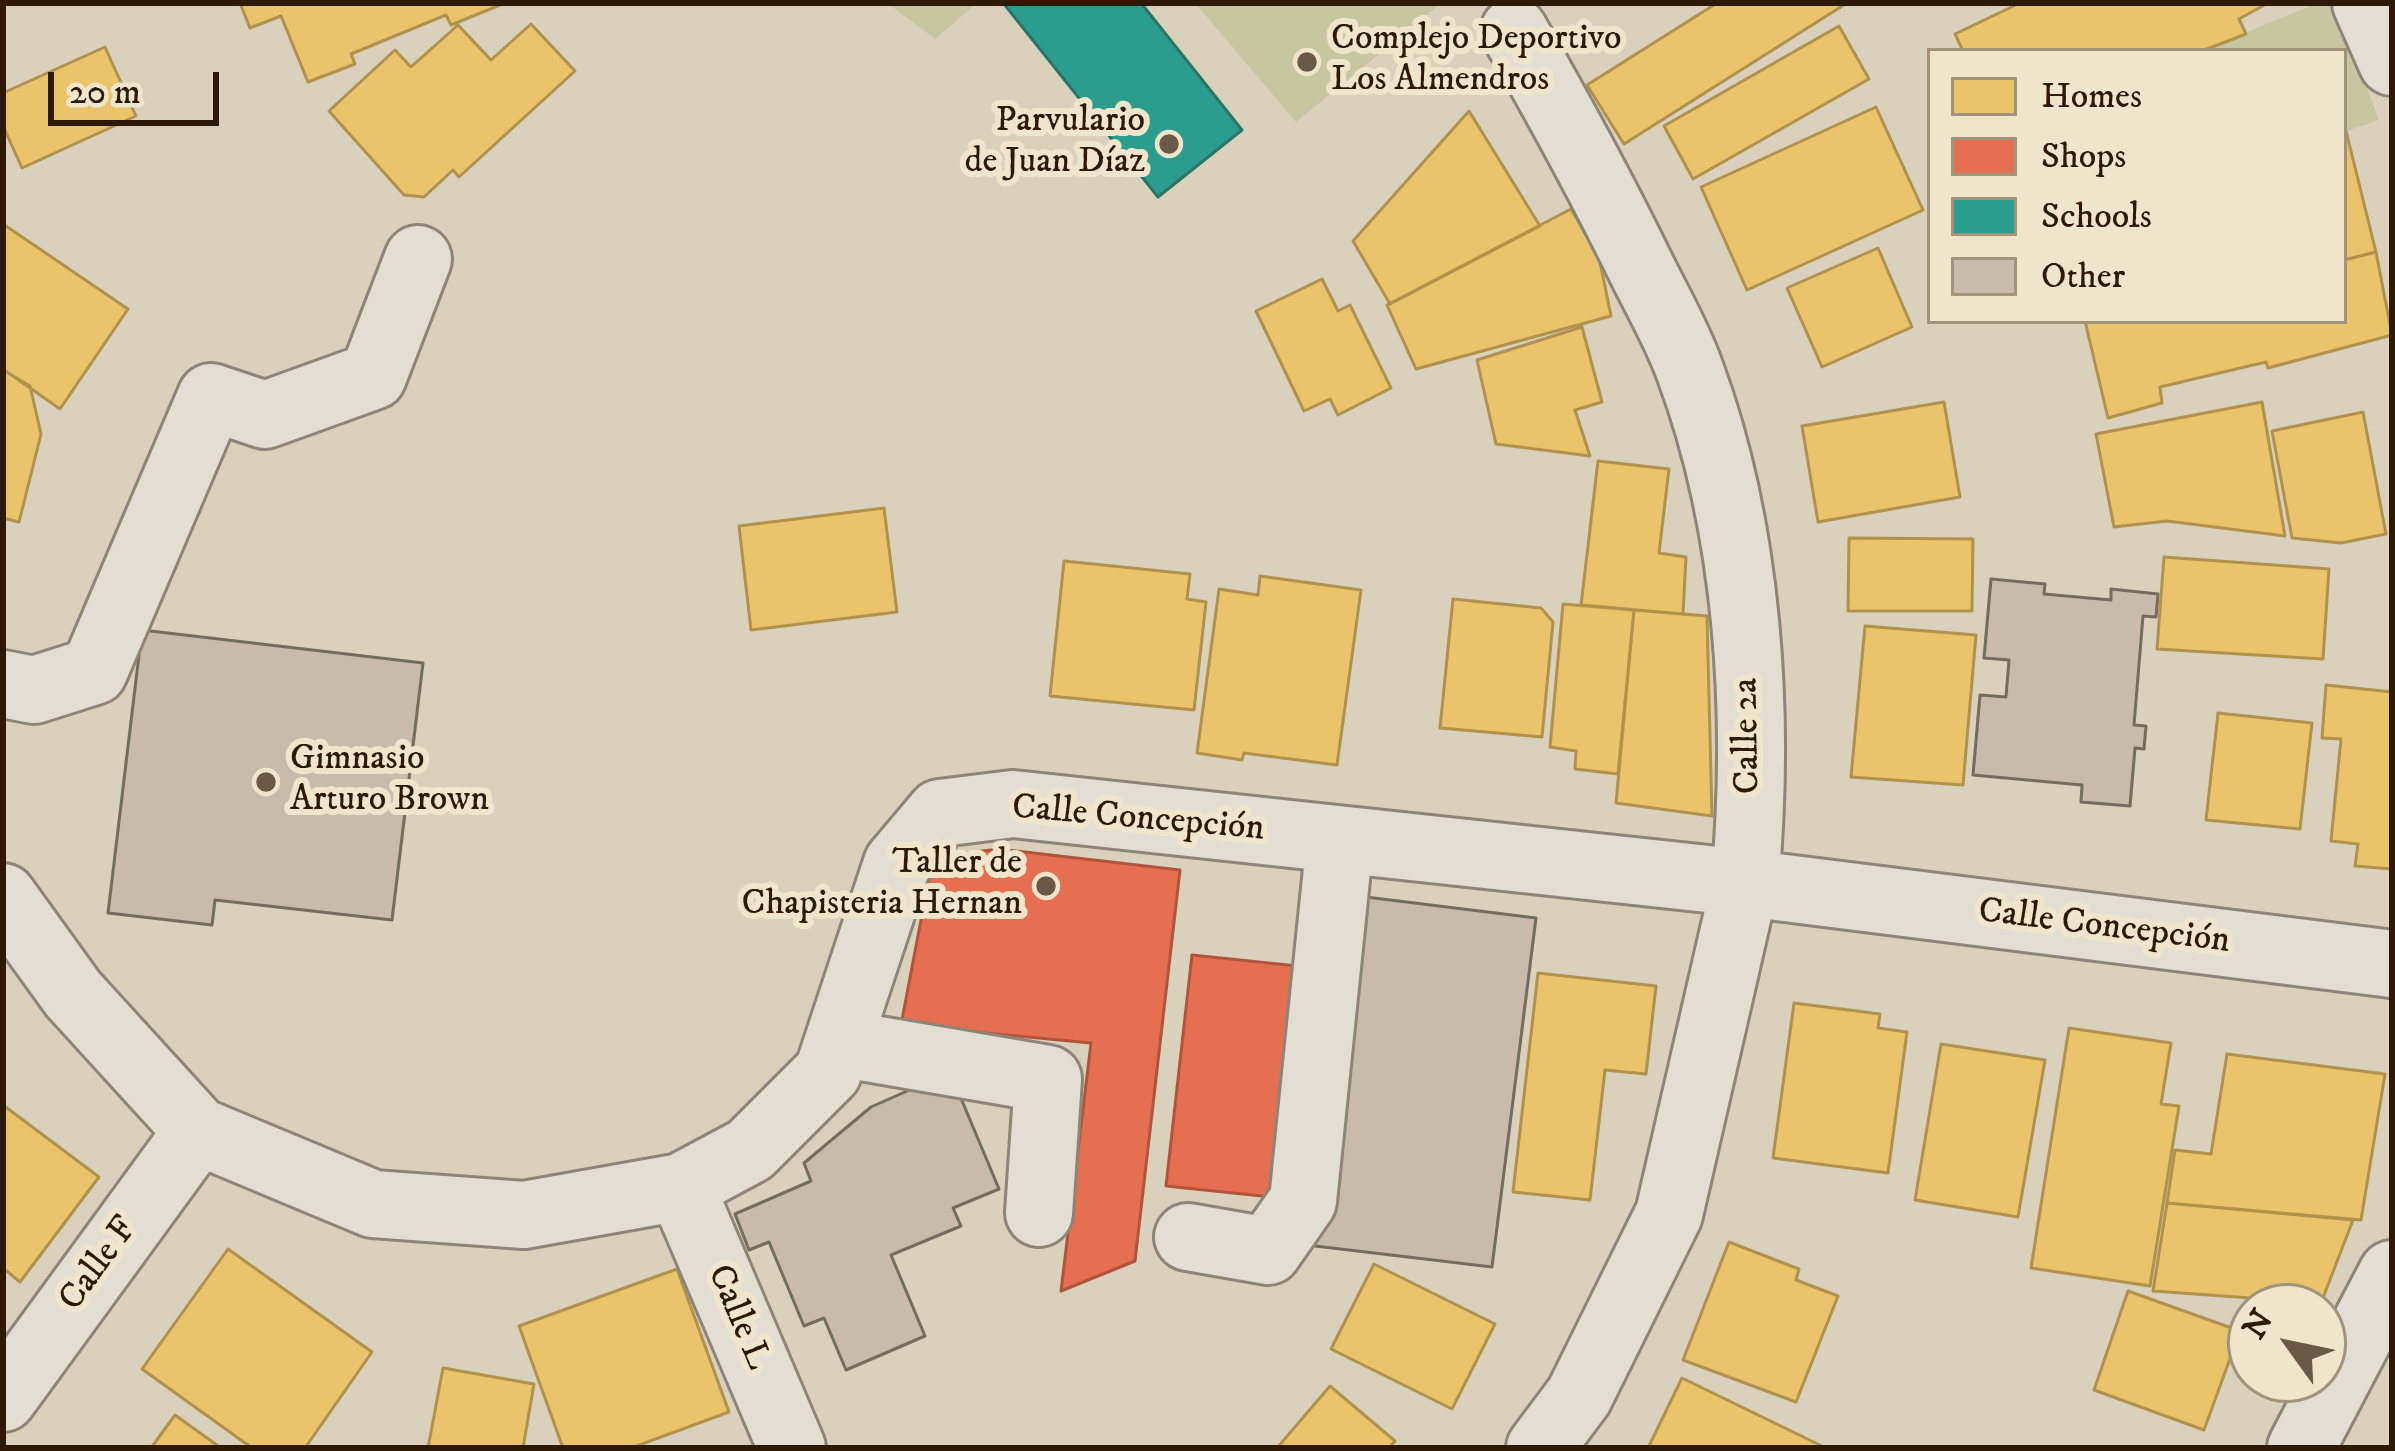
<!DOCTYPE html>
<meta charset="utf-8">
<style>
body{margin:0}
#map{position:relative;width:2395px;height:1451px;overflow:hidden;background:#d9d1bc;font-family:"IM FELL DW Pica",serif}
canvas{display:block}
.frame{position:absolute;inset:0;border:6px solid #2e1906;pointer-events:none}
.legend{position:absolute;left:1927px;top:48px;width:420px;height:276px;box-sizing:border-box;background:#efe5cb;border:3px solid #a2937c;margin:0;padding:15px 21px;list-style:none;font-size:36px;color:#2e1906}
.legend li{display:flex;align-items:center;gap:24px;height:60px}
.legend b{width:60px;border:3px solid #a2937c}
.north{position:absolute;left:2227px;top:1283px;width:120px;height:120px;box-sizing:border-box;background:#efe5cb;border:3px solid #a2937c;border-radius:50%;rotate:303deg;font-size:33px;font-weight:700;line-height:48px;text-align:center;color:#2e1906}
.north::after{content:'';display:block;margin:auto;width:42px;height:54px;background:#6a5946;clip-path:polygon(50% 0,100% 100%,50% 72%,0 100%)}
.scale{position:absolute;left:48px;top:72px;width:171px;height:54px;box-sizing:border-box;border:6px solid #2e1906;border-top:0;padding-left:15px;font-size:36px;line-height:42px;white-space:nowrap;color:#2e1906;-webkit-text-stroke:9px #efe5cb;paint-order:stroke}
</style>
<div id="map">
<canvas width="2395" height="1451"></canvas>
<div class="frame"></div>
<ul class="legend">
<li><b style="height:33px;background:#e9c46a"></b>Homes</li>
<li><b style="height:33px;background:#e76f51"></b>Shops</li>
<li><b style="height:33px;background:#2a9d8f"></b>Schools</li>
<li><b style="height:33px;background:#c8bbab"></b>Other</li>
</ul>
<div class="north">N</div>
<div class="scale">20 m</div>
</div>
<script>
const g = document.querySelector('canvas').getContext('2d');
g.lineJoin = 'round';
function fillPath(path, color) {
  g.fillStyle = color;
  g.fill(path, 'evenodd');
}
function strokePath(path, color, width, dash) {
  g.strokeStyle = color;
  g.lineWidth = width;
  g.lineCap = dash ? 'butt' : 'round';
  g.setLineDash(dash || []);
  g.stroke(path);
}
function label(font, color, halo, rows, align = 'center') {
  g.font = font + ' "IM FELL DW Pica",serif';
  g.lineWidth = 12;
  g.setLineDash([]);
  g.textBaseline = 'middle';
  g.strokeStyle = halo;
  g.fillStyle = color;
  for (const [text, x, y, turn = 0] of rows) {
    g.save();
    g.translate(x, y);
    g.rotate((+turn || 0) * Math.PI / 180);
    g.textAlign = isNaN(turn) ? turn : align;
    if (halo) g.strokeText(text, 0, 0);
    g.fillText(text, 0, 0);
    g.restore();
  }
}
fillPath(new Path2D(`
 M887,3H977L935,39Z
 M1195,3H1441L1296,122Z
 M2317,3H2335L2379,120L2344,132V51H2202Z`), '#c6c7a0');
const homes = new Path2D(`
 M240,3H505L451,25L446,15L351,54L355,64L308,82L281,16L250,28Z
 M1717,3H1847L1624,144L1587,85Z
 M2020,3H2268L2239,19L2246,34L2202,51H1963L1955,34Z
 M531,24L575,71L459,177L453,170L424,197L404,195L329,111L395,50L411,67L458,25L491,60Z
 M1839,26L1869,79L1693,179L1664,126Z
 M105,47L136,116L22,168L3,126V93Z
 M1876,107L1923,210L1747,290L1701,187Z
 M1469,111L1540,226L1390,304L1353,241Z
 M2346,131L2376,252L2344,260V132Z
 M1571,209L1599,257L1611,316L1416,369L1387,305Z
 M3,224L128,309L60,409L3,369Z
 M1878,248L1912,327L1822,367L1787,288Z
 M2376,252L2392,335L2268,368L2266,362L2160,387L2162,403L2108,418L2085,321H2344V260Z
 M1322,279L1338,311L1350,305L1391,388L1338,415L1330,399L1304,411L1256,311Z
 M1582,327L1602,402L1575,410L1590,456L1496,444L1477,360Z
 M3,370L30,386L41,434L19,522L3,518Z
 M1944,402L1960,497L1818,522L1802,426Z
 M2262,402L2285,536L2167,521L2114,527L2096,434Z
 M2363,412L2386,534L2341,543L2292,538L2272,431Z
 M1598,461L1669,469L1659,553L1686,557L1683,614L1581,605Z
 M884,508L897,612L751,630L739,526Z
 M1849,538L1973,539L1972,611H1848Z
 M2164,557L2329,569L2323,659L2157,649Z
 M1064,561L1190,574L1187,599L1206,602L1194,710L1050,696Z
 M1260,576L1361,590L1337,765L1244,753L1242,760L1197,753L1219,589L1258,595Z
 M1453,599L1541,608L1553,622L1542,737L1440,728Z
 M1563,604L1634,610L1618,774L1575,769L1576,751L1550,747Z
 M1634,610L1707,616L1712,816L1616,803Z
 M1865,626L1976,635L1963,785L1851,777Z
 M2326,685L2392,692V869L2355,866L2358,844L2331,841L2341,739L2322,738Z
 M2218,713L2312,723L2300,829L2206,820Z
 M1538,973L1656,986L1646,1074L1605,1070L1590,1200L1513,1192Z
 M1794,1003L1880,1014L1878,1028L1907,1032L1888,1173L1773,1158Z
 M2069,1028L2171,1043L2161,1104L2179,1106L2150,1286L2031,1268Z
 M1941,1044L2045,1060L2018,1217L1915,1200Z
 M2227,1054L2385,1074L2361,1220L2167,1203L2175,1150L2211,1154Z
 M3,1105L99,1177L20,1282L3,1268Z
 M2167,1203L2353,1220L2321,1303L2153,1291Z
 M1729,1242L1799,1269L1796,1280L1838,1296L1796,1402L1683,1360Z
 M228,1249L372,1352L305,1448H252L142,1369Z
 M1374,1264L1495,1324L1452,1409L1331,1349Z
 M677,1269L729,1412L631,1448H563L519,1326Z
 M2128,1291L2240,1331L2204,1430L2094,1390Z
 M443,1368L534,1384L523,1448H428Z
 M1682,1378L1826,1448H1648Z
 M1330,1386L1395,1441L1389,1448H1277Z
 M175,1415L221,1448H151Z`);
fillPath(homes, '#e9c46a');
strokePath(homes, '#b1914c', 3);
const shops = new Path2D(`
 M999,849L1180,870L1135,1261L1061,1291L1091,1043L901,1025L933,857Z
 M1192,955L1307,967L1281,1198L1166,1186Z`);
fillPath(shops, '#e76f51');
strokePath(shops, '#b0553a', 3);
const schools = new Path2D(`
 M1141,3L1242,130L1158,197L1004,4Z`);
fillPath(schools, '#2a9d8f');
strokePath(schools, '#2b7566', 3);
const building = new Path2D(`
 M1991,579L2045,584L2044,594L2111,600V589L2158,594L2156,617L2143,616L2134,725L2146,726L2144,749L2135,748L2130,806L2081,802L2082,785L1973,775L1980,695L2006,697L2009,660L1984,658Z
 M142,630L423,663L392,920L215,900L212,925L108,913Z
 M1358,896L1536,918L1492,1267L1315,1246Z
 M950,1072L999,1189L953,1208L961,1226L891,1255L925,1336L846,1370L824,1318L804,1326L769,1242L749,1250L735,1214L811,1181L804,1163L871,1107Z`);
fillPath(building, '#c8bbab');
strokePath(building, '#746c5f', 3);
const minor = new Path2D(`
 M2366,3L2392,62
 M1514,31C1560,111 1603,190 1643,272C1659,304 1678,337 1690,371C1749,530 1760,715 1745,883L1669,1214L1579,1396L1540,1448
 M3,684L34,690L94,671L211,397L265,415L373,376L418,259
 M3,897L73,994L198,1131L373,1204L524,1215L681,1187L750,1150L828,1072L897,864L940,813L1013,804L1745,883L2392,964
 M838,1043L1048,1079L1039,1213
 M681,1187L792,1448
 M1188,1237L1268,1251L1303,1201L1340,840
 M3,1398L198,1131
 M2301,1448L2392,1274`);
strokePath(minor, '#8d8577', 72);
strokePath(minor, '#e2ded3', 66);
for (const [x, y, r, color] of [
 [1307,62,12,"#6a5946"],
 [1169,144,12,"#6a5946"],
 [266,782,12,"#6a5946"],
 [1046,886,12,"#6a5946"]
]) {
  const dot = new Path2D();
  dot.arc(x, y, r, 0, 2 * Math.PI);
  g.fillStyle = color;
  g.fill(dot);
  strokePath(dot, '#efe5cb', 4.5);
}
label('36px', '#2e1906', '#efe5cb', [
 ["Complejo Deportivo",1331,41],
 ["Los Almendros",1331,82],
 ["Parvulario",1145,123,"right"],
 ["de Juan Díaz",1145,164,"right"],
 ["Gimnasio",290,761],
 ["Arturo Brown",290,802],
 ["Taller de",1022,865,"right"],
 ["Chapisteria Hernan",1022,906,"right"]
], 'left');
label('36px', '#2e1906', '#efe5cb', [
 ["Calle 2a",1749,736,-91],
 ["Calle Concepción",1138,820,5],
 ["Calle Concepción",2104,928,7],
 ["Calle F",100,1265,-54],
 ["Calle L",737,1318,67]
]);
</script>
